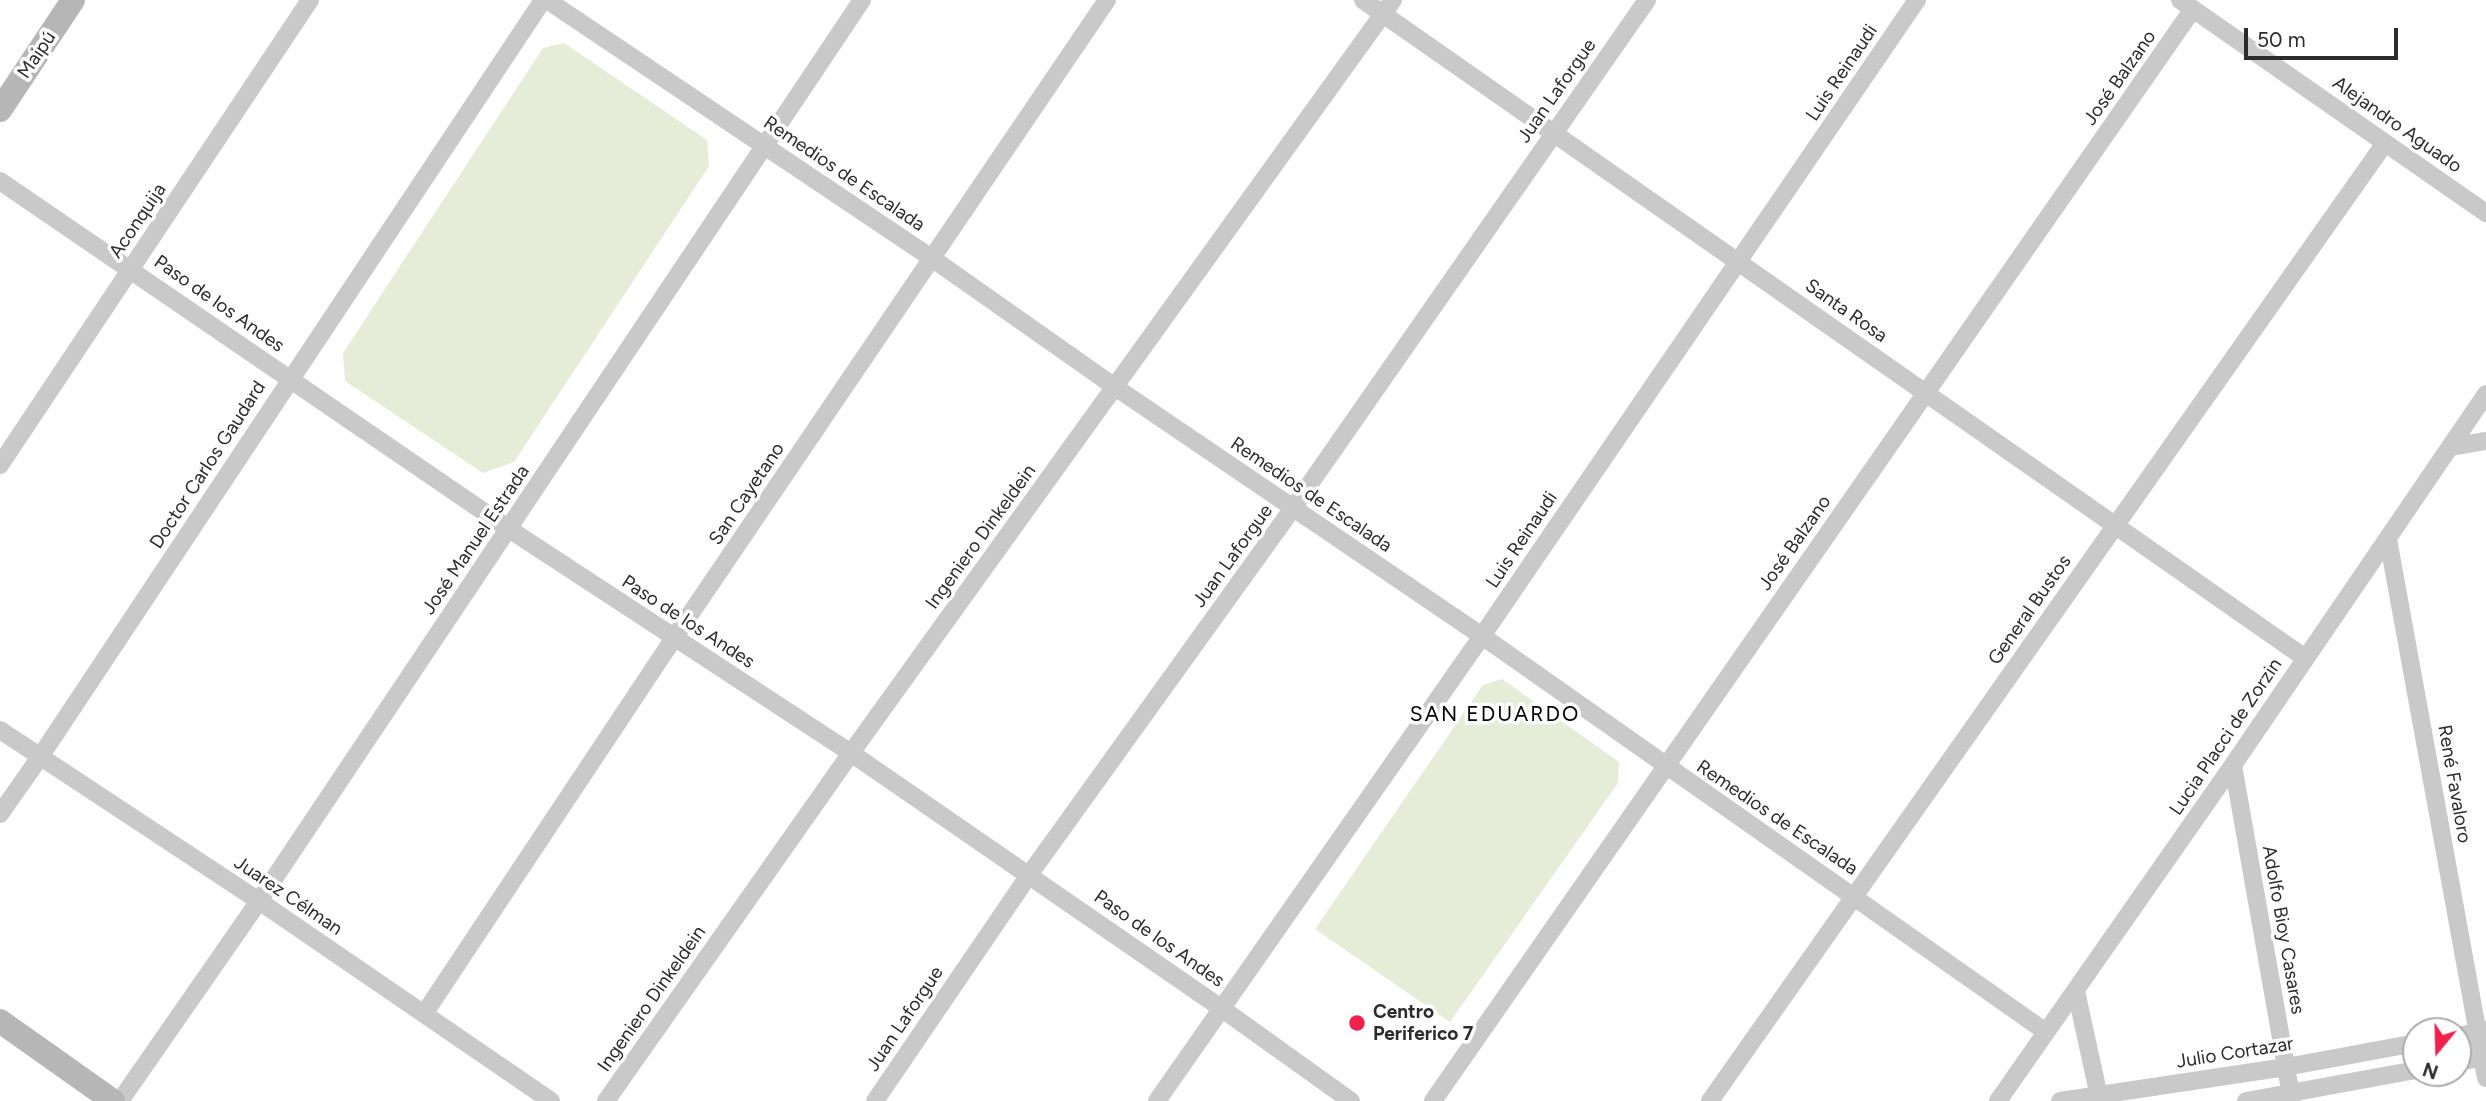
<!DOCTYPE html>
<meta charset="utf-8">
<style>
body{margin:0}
#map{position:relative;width:2486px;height:1101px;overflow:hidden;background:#fff;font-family:Figtree,sans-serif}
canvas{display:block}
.north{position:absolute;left:2402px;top:1017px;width:70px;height:70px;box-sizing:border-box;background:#fff;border:2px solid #ababab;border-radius:50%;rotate:199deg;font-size:19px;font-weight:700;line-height:28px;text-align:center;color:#2c2c2c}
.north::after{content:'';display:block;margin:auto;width:24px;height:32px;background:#f1204c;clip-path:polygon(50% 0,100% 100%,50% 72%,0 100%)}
.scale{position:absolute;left:2244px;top:28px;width:154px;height:32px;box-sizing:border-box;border:4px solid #2c2c2c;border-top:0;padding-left:9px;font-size:21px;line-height:24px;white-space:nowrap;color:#2c2c2c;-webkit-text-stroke:5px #fff;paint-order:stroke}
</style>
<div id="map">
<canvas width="2486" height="1101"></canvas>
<div class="north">N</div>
<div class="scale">50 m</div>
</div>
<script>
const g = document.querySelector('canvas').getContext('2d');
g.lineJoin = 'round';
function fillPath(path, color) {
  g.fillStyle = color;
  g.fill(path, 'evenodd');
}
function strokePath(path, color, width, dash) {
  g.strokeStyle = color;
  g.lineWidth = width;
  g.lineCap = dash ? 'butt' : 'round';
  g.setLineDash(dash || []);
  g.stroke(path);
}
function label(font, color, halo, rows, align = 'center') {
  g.font = font + ' Figtree,sans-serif';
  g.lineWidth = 7;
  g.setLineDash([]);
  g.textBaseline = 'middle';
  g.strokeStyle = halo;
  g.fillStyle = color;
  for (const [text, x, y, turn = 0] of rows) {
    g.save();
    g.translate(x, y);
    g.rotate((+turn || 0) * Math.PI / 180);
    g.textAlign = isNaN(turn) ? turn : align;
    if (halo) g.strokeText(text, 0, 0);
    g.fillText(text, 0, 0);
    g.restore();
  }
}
fillPath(new Path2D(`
 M564,43L707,140L709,166L514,462L483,473L345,381L343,353L543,48Z
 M1502,679L1619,762L1618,783L1450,1022L1315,929L1483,685Z`), '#e5ecd8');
strokePath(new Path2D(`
 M547,0L933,259L1115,387L1482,636L2046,1032
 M1363,0L2305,658
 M2180,0L2486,213
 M0,181L509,529L851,753L1221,1008L1351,1101
 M2450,447L2486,441
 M0,465L310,0
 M2388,539L2486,1078
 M0,730L259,901L551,1101
 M2233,765L2292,1101
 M0,814L40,757L543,0
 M2076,991L2100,1101
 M424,1014L674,638L1107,0
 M2458,1036L2486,1030
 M2458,1062L2486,1057
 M120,1101L259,901L862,0
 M606,1101L851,753L1393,0
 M875,1101L1029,875L1293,508L1647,0
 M1157,1101L1482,636L1917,0
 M1433,1101L2193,9
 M1710,1101L2385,143
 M1998,1101L2233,765L2486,394
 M2060,1101L2286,1067L2416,1043
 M2246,1101L2416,1070`), '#c9c9c9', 18);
strokePath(new Path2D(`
 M0,110L73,0
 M0,1021L113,1101`), '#b6b6b6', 24);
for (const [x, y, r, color] of [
 [1357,1023,9,"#f1204c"]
]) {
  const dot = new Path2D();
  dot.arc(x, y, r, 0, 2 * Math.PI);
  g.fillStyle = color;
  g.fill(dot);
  strokePath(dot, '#fff', 2.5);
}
label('19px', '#2c2c2c', '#fff', [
 ["Maipú",37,55,-56],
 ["Luis Reinaudi",1842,73,-56],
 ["José Balzano",2120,78,-55],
 ["Juan Laforgue",1557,91,-55],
 ["Alejandro Aguado",2397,125,35],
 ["Remedios de Escalada",844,174,34],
 ["Aconquija",138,221,-56],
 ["Paso de los Andes",219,304,35],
 ["Santa Rosa",1846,311,35],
 ["Doctor Carlos Gaudard",208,465,-57],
 ["San Cayetano",747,494,-56],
 ["Remedios de Escalada",1311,495,34],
 ["Ingeniero Dinkeldein",981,537,-54],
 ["José Manuel Estrada",476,540,-56],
 ["Luis Reinaudi",1522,540,-56],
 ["José Balzano",1795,543,-55],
 ["Juan Laforgue",1233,556,-54],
 ["General Bustos",2030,610,-55],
 ["Paso de los Andes",688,622,33],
 ["Lucia Placci de Zorzin",2226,737,-56],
 ["René Favaloro",2454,784,80],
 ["Remedios de Escalada",1777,818,34],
 ["Juarez Célman",288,896,34],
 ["Adolfo Bioy Casares",2283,930,80],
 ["Paso de los Andes",1159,939,35],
 ["Ingeniero Dinkeldein",652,999,-55],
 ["Juan Laforgue",905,1019,-56],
 ["Julio Cortazar",2235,1053,-9]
]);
label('bold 19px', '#2c2c2c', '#fff', [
 ["Centro",1373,1012],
 ["Periferico 7",1373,1034]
], 'left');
g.letterSpacing = '2px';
label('21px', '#000', '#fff', [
 ["SAN EDUARDO",1495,715]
]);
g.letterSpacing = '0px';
</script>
